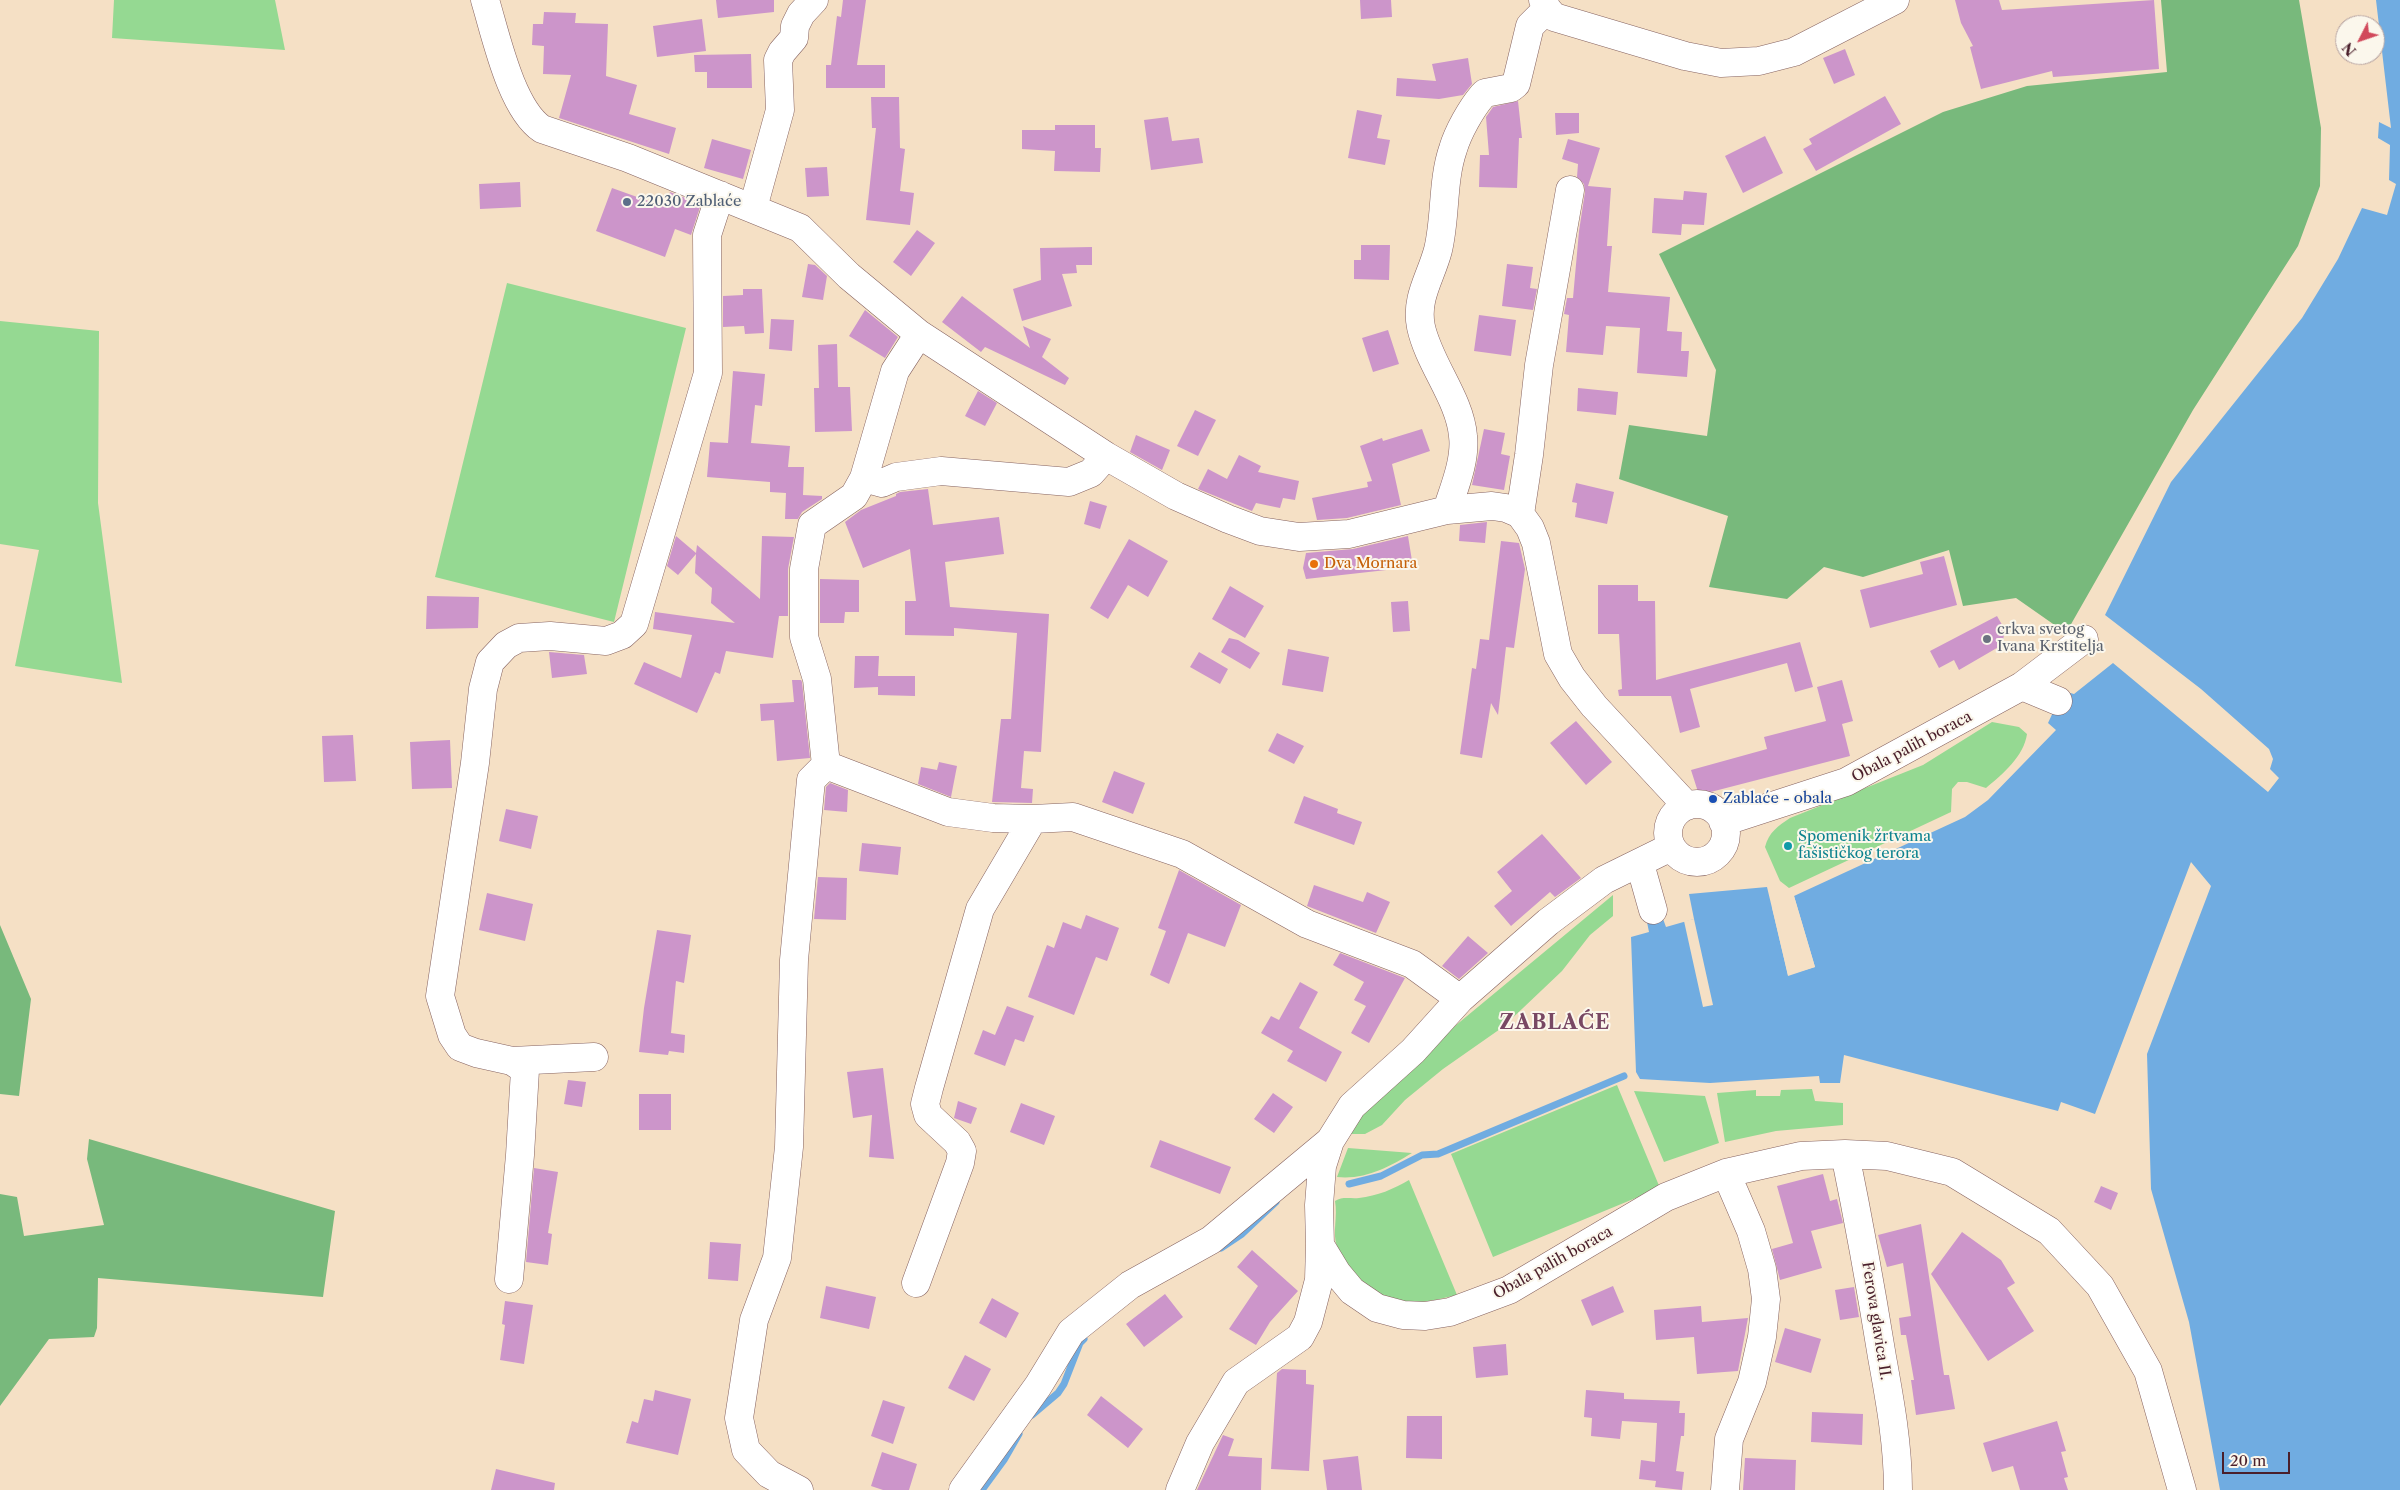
<!DOCTYPE html>
<meta charset="utf-8">
<style>
body{margin:0}
#map{position:relative;width:2400px;height:1490px;overflow:hidden;background:#f5e0c5;font-family:"Libre Caslon Text",serif}
canvas{display:block}
.north{position:absolute;left:2335px;top:15px;width:50px;height:50px;box-sizing:border-box;background:#fbf7ec;border:1px solid #b4a19f;border-radius:50%;rotate:229deg;font-size:14px;font-weight:700;line-height:20px;text-align:center;color:#4a1f2b}
.north::after{content:'';display:block;margin:auto;width:18px;height:22px;background:#d1495b;clip-path:polygon(50% 0,100% 100%,50% 72%,0 100%)}
.scale{position:absolute;left:2222px;top:1452px;width:68px;height:22px;box-sizing:border-box;border:2px solid #4a1f2b;border-top:0;padding-left:6px;font-size:15px;line-height:18px;white-space:nowrap;color:#4a1f2b;-webkit-text-stroke:4px #fbf7ec;paint-order:stroke}
</style>
<div id="map">
<canvas width="2400" height="1490"></canvas>
<div class="north">N</div>
<div class="scale">20 m</div>
</div>
<script>
const g = document.querySelector('canvas').getContext('2d');
g.lineJoin = 'round';
function fillPath(path, color) {
  g.fillStyle = color;
  g.fill(path, 'evenodd');
}
function strokePath(path, color, width, dash) {
  g.strokeStyle = color;
  g.lineWidth = width;
  g.lineCap = dash ? 'butt' : 'round';
  g.setLineDash(dash || []);
  g.stroke(path);
}
function label(font, color, halo, rows, align = 'center') {
  g.font = font + ' "Libre Caslon Text",serif';
  g.lineWidth = 4;
  g.setLineDash([]);
  g.textBaseline = 'middle';
  g.strokeStyle = halo;
  g.fillStyle = color;
  for (const [text, x, y, turn = 0] of rows) {
    g.save();
    g.translate(x, y);
    g.rotate((+turn || 0) * Math.PI / 180);
    g.textAlign = isNaN(turn) ? turn : align;
    if (halo) g.strokeText(text, 0, 0);
    g.fillText(text, 0, 0);
    g.restore();
  }
}
fillPath(new Path2D(`
 M114,0H275L285,50L112,38Z
 M507,283L686,328L614,622L435,577Z
 M0,321L99,331L98,503L122,683L15,666L39,550L0,544Z
 M1992,722L2019,727L2027,734C2024,756 2003,774 1986,788L1967,782H1958L1952,789L1951,812L1789,888L1780,881L1765,847C1769,832 1778,826 1790,818L1923,765Z
 M1613,895V916L1590,935L1562,971L1503,1027L1443,1069L1405,1100L1382,1125L1365,1134H1348L1354,1120L1414,1060Z
 M1617,1085L1660,1188L1493,1257L1451,1154Z
 M1812,1089L1815,1101L1843,1103V1125L1776,1131L1725,1142L1717,1093L1756,1090V1096H1780L1781,1090Z
 M1634,1091L1705,1096L1719,1143L1664,1162Z
 M1348,1148L1412,1153C1389,1167 1365,1180 1337,1177Z
 M1409,1180L1457,1295C1411,1306 1376,1312 1349,1267C1345,1261 1339,1254 1337,1247C1332,1232 1338,1217 1335,1201C1343,1196 1350,1199 1359,1198C1377,1196 1394,1189 1409,1180Z`), '#95d992');
fillPath(new Path2D(`
 M2161,0H2299L2321,128L2320,186L2298,246L2193,410L2066,633L2016,598L1963,606L1949,550L1863,577L1824,567L1787,599L1709,587L1728,516L1619,479L1629,425L1707,436L1716,370L1659,254L1943,112L2027,86L2167,72Z
 M0,925L31,999L19,1096L0,1094Z
 M89,1139L335,1211L323,1297L98,1278L97,1328L94,1337L49,1339L0,1406V1194L17,1197L24,1236L104,1225L87,1159Z`), '#78b97c');
fillPath(new Path2D(`
 M2376,0H2400V1490H2220L2189,1322L2151,1189L2147,1054L2211,886L2191,862L2095,1114L2061,1102L2058,1111L1844,1055L1840,1083H1820L1819,1076L1710,1083L1640,1079L1636,1072L1631,937L1649,932L1645,912L1659,908L1666,927L1694,919L1689,894L1767,887L1788,975L1815,967L1794,896L1965,817L1988,800L2056,730L2048,723L2063,691L2074,694L2113,663L2268,792L2279,778L2270,769L2273,759L2269,749L2201,689L2105,615L2171,482L2302,318L2338,259L2362,208L2387,215L2396,184L2389,180L2390,145L2378,138L2379,122L2391,128Z`), '#70ace1');
fillPath(new Path2D(`
 M1794,896L1815,967L1788,976L1772,907L1774,906L1790,972L1812,966L1791,898Z
 M1694,919L1713,1005L1703,1007L1684,921Z`), '#f5e0c5');
strokePath(new Path2D(`
 M1349,1184L1381,1176L1422,1155L1438,1154L1624,1076
 M1221,1248L1242,1234L1276,1202
 M1032,1415L1058,1393L1064,1384L1080,1343L1084,1339
 M982,1490L1004,1460L1019,1434`), '#70ace1', 7);
fillPath(new Path2D(`
 M716,0H774V12L718,18Z
 M843,0H866L857,65H885V88H826V65H831L837,16L841,17Z
 M1360,0H1391L1392,17L1361,19Z
 M1955,0H1999L2002,10L2154,0L2159,69L2053,77L2052,71L1981,89L1970,47L1973,46L1961,23Z
 M544,12L576,13L575,23L608,24L606,76L637,85L629,114L676,128L669,154L559,118L571,75L543,74L544,46L532,45L533,24H543Z
 M702,19L706,51L657,57L653,26Z
 M1845,49L1855,75L1834,84L1823,58Z
 M751,54L752,88H707V72H695L694,55Z
 M1468,58L1472,84L1463,95L1439,99L1396,96L1397,78L1436,81L1432,64Z
 M1885,96L1901,124L1816,171L1803,149L1812,144L1809,139Z
 M871,97H899L900,148L905,149L900,191L914,193L910,225L866,220L876,128H872Z
 M1518,101L1522,138H1519L1517,188L1479,187L1480,155H1489L1486,117L1493,107Z
 M1357,110L1382,115L1377,138L1390,140L1385,165L1348,158Z
 M1555,113H1579V133L1556,135Z
 M1168,117L1172,141L1199,138L1203,163L1151,170L1144,120Z
 M1055,125H1095V148H1101L1100,172L1054,171L1055,151L1022,149V130H1055Z
 M1765,136L1783,173L1743,193L1725,156Z
 M712,139L751,150L743,179L704,168Z
 M1568,139L1600,148L1588,186L1611,188L1607,246H1612L1608,292L1670,297L1667,331L1682,332L1681,351H1689L1687,377L1637,373L1640,328L1606,326L1603,355L1566,352L1569,315L1564,314L1567,298H1573L1579,231L1585,192L1584,184L1577,177L1578,164L1562,159Z
 M827,167L829,196L807,197L805,168Z
 M520,182L521,207L480,209L479,184Z
 M612,188L665,207L670,192L701,204L691,235L675,229L665,257L596,231Z
 M1684,191L1707,193L1704,225L1682,224L1681,235L1652,233L1654,198L1683,200Z
 M917,230L935,243L911,276L893,262Z
 M1361,245H1390L1389,280L1354,279V260H1361Z
 M1092,247V265H1076L1077,273L1062,274L1072,306L1022,321L1013,289L1041,280L1040,248Z
 M808,264L815,265L827,276L823,300L802,297Z
 M1507,264L1533,267L1530,288L1537,289L1533,310L1502,306Z
 M743,289H762L764,333L745,334L744,326L723,327V296L743,295Z
 M962,296L1030,348L1023,326L1051,339L1042,357L1069,378L1065,385L985,347L981,352L942,322Z
 M865,310L898,337L885,358L849,336Z
 M1479,315L1516,320L1511,356L1474,351Z
 M771,319L794,320L792,351L769,349Z
 M1388,330L1399,364L1373,372L1362,338Z
 M837,344L838,387H850L852,431L815,432L814,388H819L818,345Z
 M733,371L765,374L762,406L755,405L751,443L790,446L788,467H804L803,495L822,496V499L802,512L798,519H785L786,493L770,492V482L707,477L710,442L728,443Z
 M1578,388L1618,392L1616,415L1577,411Z
 M978,391L997,403L985,426L965,416Z
 M1195,410L1216,420L1198,456L1177,446Z
 M1422,429L1430,451L1392,464L1401,505L1347,518L1317,520L1312,498L1368,487L1367,482L1372,481L1360,446L1382,438L1383,441Z
 M1484,429L1505,433L1501,454L1510,456L1504,490L1472,485Z
 M1136,435L1170,450L1162,470L1130,452Z
 M1239,455L1261,466L1258,472L1299,481L1295,500L1283,498L1280,508L1256,503L1252,511L1198,489L1208,469L1227,479Z
 M1576,483L1614,492L1607,524L1575,517L1577,503L1572,502Z
 M928,489L933,525L999,517L1004,554L945,562L950,607L1049,614L1041,752L1024,751L1021,788L1033,789L1032,803L992,802L1001,719H1011L1017,633L954,628V636L905,635V601H916L910,549L863,568L845,522L861,510L896,496V494L900,492Z
 M1090,501L1107,506L1100,529L1084,524Z
 M1487,522L1485,543L1459,541L1460,525Z
 M676,536L696,553L697,545L760,599L762,536L794,537L788,569V616H779L773,658L726,651L720,674L715,672L697,713L634,684L644,662L681,678L692,635L653,629L655,612L735,623L711,603L712,588L695,573L696,554L678,575L667,566Z
 M1408,536L1413,567L1306,579L1303,568L1306,553L1353,549Z
 M1129,539L1168,561L1148,597L1128,585L1108,619L1090,608Z
 M1501,541L1519,543L1525,569L1514,648L1506,647L1498,715L1491,703L1482,758L1460,754L1472,668L1476,669L1480,639L1489,640Z
 M1944,556L1957,605L1870,628L1860,590L1923,574L1920,562Z
 M820,579L859,580V612H845L844,623H820Z
 M1598,585H1638V601H1655L1656,680L1800,642L1813,687L1795,692L1787,663L1690,689L1700,727L1680,733L1671,696H1619L1618,690L1622,689L1619,634H1598Z
 M1230,586L1264,606L1245,638L1212,619Z
 M427,596L479,597L478,628L426,629Z
 M1408,601L1410,631L1393,632L1391,602Z
 M1997,616L2005,630L2002,645L1959,670L1954,660L1939,668L1930,651Z
 M1229,638L1238,640L1260,653L1250,669L1221,652Z
 M1288,649L1329,657L1323,692L1282,685Z
 M549,652L584,655L587,674L552,678Z
 M1199,652L1228,669L1220,684L1190,667Z
 M855,656H879L878,676H915V696L878,695V687L854,688Z
 M792,680H801L802,682L810,758L777,761L774,720L761,721L760,704L794,702Z
 M1842,680L1853,721L1842,724L1850,756L1699,795L1691,770L1767,749L1764,737L1826,721L1817,687Z
 M1576,721L1612,762L1586,785L1550,743Z
 M1277,733L1304,746L1294,764L1268,751Z
 M353,735L356,781L324,782L322,736Z
 M450,740L452,788L412,789L410,742Z
 M939,762L957,766L951,797L918,784L921,767L937,770Z
 M1114,771L1145,783L1133,814L1102,802Z
 M830,783L848,790L847,812L824,810L826,787Z
 M1304,796L1338,809L1337,813L1362,822L1354,845L1294,823Z
 M506,809L538,816L531,849L499,841Z
 M1542,834L1581,878L1555,897L1550,892L1511,926L1494,906L1512,891L1497,872Z
 M862,843L901,847L898,875L859,871Z
 M1179,870L1241,905L1225,947L1188,933L1169,984L1150,975L1166,931L1158,928Z
 M818,877L847,878L846,920L814,919Z
 M1314,885L1363,902L1367,892L1390,902L1376,933L1307,906Z
 M487,893L533,904L525,941L479,930Z
 M1086,915L1119,928L1107,961L1096,957L1074,1015L1028,997L1047,945L1054,948L1063,922L1081,929Z
 M657,930L691,935L684,983L676,981L671,1033L685,1035L684,1053L669,1051L668,1055L639,1052L644,1008Z
 M1468,936L1488,953L1459,979L1442,966Z
 M1340,953L1405,978L1369,1043L1351,1033L1366,1006L1354,1000L1364,982L1333,965Z
 M1300,982L1318,992L1299,1028L1342,1052L1326,1082L1287,1061L1293,1051L1261,1033L1271,1016L1279,1020Z
 M1007,1006L1034,1016L1024,1042L1015,1039L1005,1066L974,1054L983,1030L995,1035Z
 M883,1068L885,1085L894,1159L869,1157L872,1115L853,1118L847,1072Z
 M568,1080L586,1082L582,1107L564,1104Z
 M1273,1093L1293,1107L1274,1133L1254,1119Z
 M639,1094H671V1130H639Z
 M958,1101L977,1108L971,1124L954,1118Z
 M1021,1103L1055,1116L1044,1145L1010,1132Z
 M1160,1140L1231,1167L1220,1194L1150,1167Z
 M534,1168L558,1172L548,1233L552,1234L548,1265L526,1262Z
 M1823,1174L1830,1201L1837,1199L1843,1223L1811,1231L1822,1268L1780,1280L1772,1249L1793,1243L1777,1186Z
 M2101,1186L2118,1193L2111,1210L2094,1202Z
 M1921,1224L1944,1375H1949L1955,1409L1916,1415L1911,1380H1914L1906,1335H1901L1899,1318L1911,1316L1903,1263L1887,1267L1878,1235Z
 M1962,1232L2001,1260L2015,1283L2007,1288L2034,1331L1988,1361L1931,1274Z
 M710,1242L741,1244L738,1281L708,1279Z
 M1252,1250L1298,1291L1270,1322L1256,1345L1229,1329L1258,1286L1237,1267Z
 M826,1286L876,1297L869,1329L820,1318Z
 M1613,1286L1624,1312L1592,1326L1581,1300Z
 M1854,1287L1859,1317L1840,1320L1835,1290Z
 M1165,1294L1183,1317L1144,1347L1126,1324Z
 M992,1298L1019,1313L1006,1338L979,1323Z
 M505,1301L533,1305L524,1364L500,1360L505,1325L502,1324Z
 M1701,1306L1702,1322L1748,1318L1738,1371L1697,1374L1694,1337L1656,1340L1654,1310Z
 M1785,1328L1821,1339L1811,1373L1775,1362Z
 M1506,1344L1508,1375L1476,1378L1473,1347Z
 M965,1355L991,1369L974,1401L948,1388Z
 M1282,1369L1306,1370V1384L1314,1385L1309,1471L1271,1469L1277,1373Z
 M655,1390L691,1399L678,1455L626,1443L632,1421L638,1423L644,1399L653,1401Z
 M1586,1390L1624,1393V1399L1680,1401L1679,1413H1685L1684,1436H1681L1676,1471L1684,1472L1682,1490L1655,1487L1656,1481L1639,1479L1641,1460L1655,1462L1657,1423L1622,1421L1620,1439L1591,1436L1592,1418L1584,1417Z
 M1101,1396L1143,1429L1128,1448L1087,1415Z
 M883,1400L905,1407L893,1444L871,1436Z
 M1812,1412L1863,1414L1862,1445L1811,1442Z
 M1407,1416H1442V1459L1406,1458Z
 M2057,1421L2066,1451L2061,1452L2068,1477L2064,1478L2068,1490H2020L2013,1466L1992,1472L1983,1443Z
 M1223,1435L1234,1439L1228,1456L1262,1458L1261,1490H1197Z
 M882,1452L917,1464L909,1490H883L871,1486Z
 M1358,1456L1362,1490H1327L1323,1460Z
 M1745,1458L1796,1460L1795,1490H1743Z
 M496,1469L555,1483L554,1490H491Z`), '#cc95ca');
const minor = new Path2D(`
 M485,0C496,36 511,108 542,129L628,158L800,228L849,276L919,334L1106,456L1176,496L1228,519L1260,531L1299,537L1349,534L1447,510L1492,506L1506,508L1520,514L1530,528L1536,543L1558,654L1572,678L1594,706L1687,806
 M1547,9L1554,17L1685,56L1721,63L1759,61L1794,52L1895,0
 M753,208L780,110L778,60L782,52L794,38L795,26L801,14L814,0
 M864,478L882,483L896,477L941,471L1069,482L1091,473L1106,456
 M1447,510C1454,488 1466,460 1463,436C1460,399 1429,364 1421,327C1415,298 1431,277 1438,250C1446,217 1442,181 1453,149C1458,132 1471,109 1482,96L1485,93L1511,88L1516,84L1530,26L1547,9L1543,0
 M1520,514L1529,455L1539,365L1570,190
 M2022,686L2058,701
 M826,765L948,812L993,818L1033,819L1073,817L1182,854L1307,924L1412,964L1460,999
 M1668 833a29 29 0 1 1 58 0a29 29 0 1 1-58 0Z
 M1723,822L1846,782L2022,686L2084,639
 M1671,847L1604,880L1548,922L1460,999L1413,1051L1352,1106L1330,1141L1322,1166L1319,1205L1320,1245L1337,1273L1352,1291L1377,1308L1403,1315L1425,1316L1450,1312L1509,1290L1666,1197L1726,1173L1801,1156L1845,1154L1887,1156L1952,1172L2049,1231L2100,1286L2148,1371L2182,1490
 M1640,864L1653,910
 M512,1061L594,1057
 M1845,1154C1859,1222 1871,1289 1882,1357C1890,1401 1898,1445 1898,1490
 M509,1279L520,1155L525,1070L512,1061L476,1053L460,1047L452,1035L440,996L475,763L483,689L490,662L506,645L519,638L550,636L606,641L622,635L634,624L708,373L707,235L720,195
 M916,1283L960,1163L962,1151L957,1142L928,1115L925,1104L929,1088L980,909L1033,819
 M799,1490L769,1474L746,1450L739,1418L754,1320L777,1258L789,1147L794,960L811,780L826,765L817,679L804,637V569L812,525L854,496L864,478L895,371L919,334
 M963,1490L1038,1386L1071,1332L1130,1285L1211,1240L1330,1141
 M1180,1490L1200,1443L1236,1382L1300,1337L1308,1322L1319,1280L1320,1245
 M1725,1490L1729,1439L1752,1382L1762,1337L1766,1299L1762,1269L1751,1231L1726,1173`);
strokePath(minor, '#866361', 29);
strokePath(minor, '#fff', 28);
for (const [x, y, r, color] of [
 [627,202,5,"#5c6f8a"],
 [1314,564,5,"#e8710a"],
 [1987,639,5,"#6b7280"],
 [1713,799,5,"#1a4fb4"],
 [1788,846,5,"#0f9aa8"]
]) {
  const dot = new Path2D();
  dot.arc(x, y, r, 0, 2 * Math.PI);
  g.fillStyle = color;
  g.fill(dot);
  strokePath(dot, '#fbf7ec', 2);
}
label('15px', '#4e5e75', '#fbf7ec', [
 ["22030 Zablaće",637,202]
], 'left');
label('15px', '#c56008', '#fbf7ec', [
 ["Dva Mornara",1324,564]
], 'left');
label('15px', '#5b616d', '#fbf7ec', [
 ["crkva svetog",1997,630],
 ["Ivana Krstitelja",1997,647]
], 'left');
label('15px', '#4a1f2b', '#fbf7ec', [
 ["Obala palih boraca",1912,747,-28],
 ["Obala palih boraca",1553,1263,-29],
 ["Ferova glavica II.",1876,1321,81]
]);
label('15px', '#164399', '#fbf7ec', [
 ["Zablaće - obala",1723,799]
], 'left');
label('15px', '#0d838f', '#fbf7ec', [
 ["Spomenik žrtvama",1798,837],
 ["fašističkog terora",1798,854]
], 'left');
g.letterSpacing = '1px';
label('bold 20px', '#784863', '#fbf7ec', [
 ["ZABLAĆE",1555,1023]
]);
g.letterSpacing = '0px';
</script>
